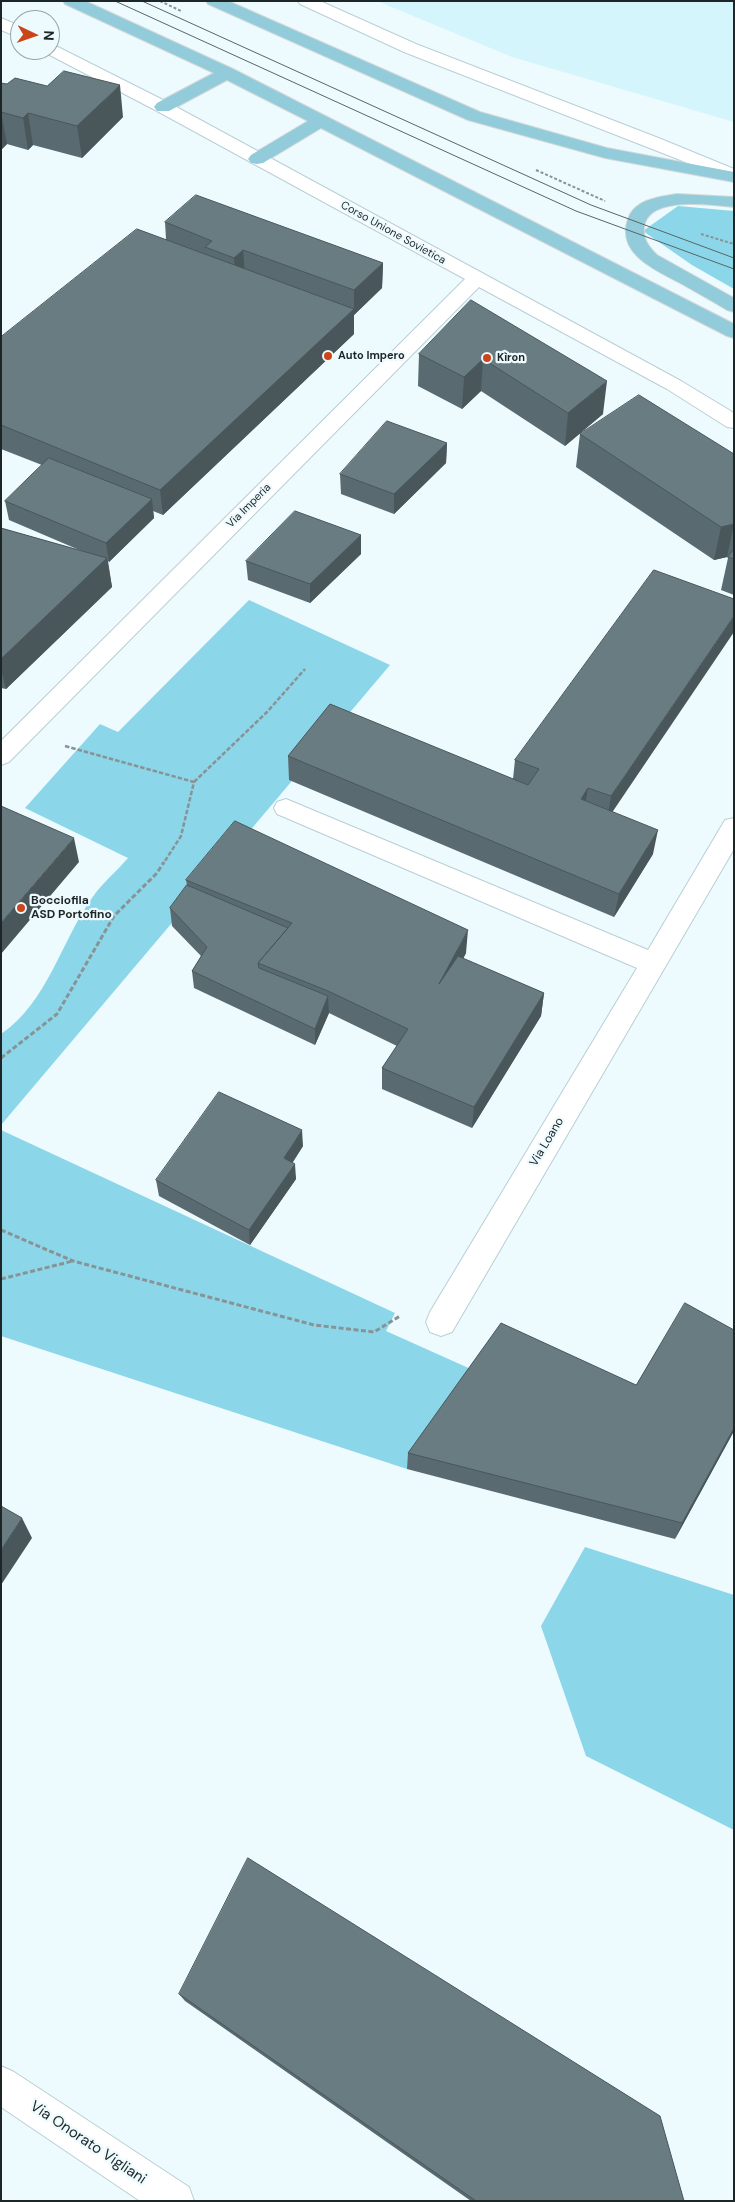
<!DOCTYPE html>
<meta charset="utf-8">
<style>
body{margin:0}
#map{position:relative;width:735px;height:2202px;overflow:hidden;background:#edfafe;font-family:"DM Sans",sans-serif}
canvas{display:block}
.frame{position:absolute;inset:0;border:2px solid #1d2527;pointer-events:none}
.north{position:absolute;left:10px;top:10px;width:50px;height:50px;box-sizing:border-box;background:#edfafe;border:1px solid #9aa5a8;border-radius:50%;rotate:93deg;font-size:14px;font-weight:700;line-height:20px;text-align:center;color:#1d2527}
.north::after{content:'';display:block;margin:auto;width:18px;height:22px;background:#cc441a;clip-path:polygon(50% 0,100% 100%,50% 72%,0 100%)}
</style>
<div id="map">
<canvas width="735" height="2202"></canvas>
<div class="frame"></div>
<div class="north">N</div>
</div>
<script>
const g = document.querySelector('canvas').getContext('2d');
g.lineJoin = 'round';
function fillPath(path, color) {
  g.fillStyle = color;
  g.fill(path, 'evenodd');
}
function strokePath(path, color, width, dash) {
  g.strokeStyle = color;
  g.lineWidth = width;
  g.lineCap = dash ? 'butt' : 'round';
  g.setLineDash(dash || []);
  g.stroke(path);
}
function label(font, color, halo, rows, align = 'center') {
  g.font = font + ' "DM Sans",sans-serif';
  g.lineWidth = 4.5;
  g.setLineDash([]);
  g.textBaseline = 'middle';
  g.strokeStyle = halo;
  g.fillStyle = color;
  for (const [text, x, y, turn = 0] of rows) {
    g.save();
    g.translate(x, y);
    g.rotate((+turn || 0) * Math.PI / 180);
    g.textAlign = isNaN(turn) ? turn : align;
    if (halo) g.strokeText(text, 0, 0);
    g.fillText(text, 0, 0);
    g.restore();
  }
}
fillPath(new Path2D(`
 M377,1H734V122L512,57Z`), '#d5f5fd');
fillPath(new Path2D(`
 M678,206L734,211V289L692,265L643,231Z
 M249,600L390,665L1,1125V1034C48,1002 61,941 92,898C102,883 117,871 128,858L25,808L100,724L118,732Z
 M1,1130L395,1313L386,1331L473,1370L407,1469L1,1336Z
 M585,1547L734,1595V1830L586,1756L541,1626Z`), '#8cd6e9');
const street = new Path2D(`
 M298,1H320L416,44L661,139L734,169V181L404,52L300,4Z
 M1,18L20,26V38L1,30Z
 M50,43L169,103L681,381L734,413V428L727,427L667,389L479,287L9,762L1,765V741L465,279L157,111L44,52L43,50H50Z
 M286,799L648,950L725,820L734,818V849L452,1332L441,1336L430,1332L426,1322L430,1312L637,968L277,814L274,808L277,802Z
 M1,2066L14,2072L189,2187L194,2201H140L1,2107Z`);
const primary = new Path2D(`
 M63,1H85L233,69L734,324V338L727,336L321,128L263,163L257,164L251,163L248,159L251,155L308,121L227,80L169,111H157L154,107L157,103L214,73L65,4Z
 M206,1H228L480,112L607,148L734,172V182L605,158L468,120L208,4Z
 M677,194L734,197V207C711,205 647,195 644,228C643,240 649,247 657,255L734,298V312L727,310C712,301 696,292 680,283C656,270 616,254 628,219C635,199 659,197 677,194Z`);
strokePath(street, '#b9cfd5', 2);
strokePath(primary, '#d6d8d8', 2);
strokePath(new Path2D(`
 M160,1L181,11
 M536,170L605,201
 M701,234L734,244`), '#889396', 2, [3, 2]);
strokePath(new Path2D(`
 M65,746L194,782L181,836L163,864
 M194,782L267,712L305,669`), '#889396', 2.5, [4.5, 2]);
strokePath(new Path2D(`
 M1,1058L57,1014L114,916L157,873L164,862
 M1,1230L73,1261L314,1325L374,1332L400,1316
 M1,1279L73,1261`), '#889396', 3, [5, 2.5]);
fillPath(street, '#fff');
fillPath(primary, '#92ccda');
strokePath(new Path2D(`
 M115,1L576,211L734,269
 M142,1L591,205L734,258`), '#5b6467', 1);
fillPath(new Path2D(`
 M1,83L123,117L82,158L33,145L28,150L7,144L1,150Z
 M165,222L383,263L382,288L354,315V334L163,515L153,511L154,518L109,562L108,561L112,587L6,689L1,688V528L84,552L9,520L5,501L42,465L1,449V337L166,239Z
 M471,300L603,414L565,446L481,391L462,409L418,386L419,354Z
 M580,434L734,454V595L721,590L728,558L727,557L714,560L576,467Z
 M447,443L446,463L394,514L341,494L340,474Z
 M361,535V554L310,603L248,580L246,561Z
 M654,570L612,812L653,854L614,917L289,780L288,756L513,779L515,760Z
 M186,880L466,953L463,959L544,993L541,1016L472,1128L382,1089V1068L397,1046L329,1013L315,1045L194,988L192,971L201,956L172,926L170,908L187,885Z
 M303,1146L293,1162L296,1179L250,1245L159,1196L156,1180Z
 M734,1330V1431L675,1539L407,1469L408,1453L636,1385Z
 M179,1994L684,2201H471L185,2001Z`), '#596b70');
fillPath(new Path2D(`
 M120,85L123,117L82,158L77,126Z
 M1,112L7,144L1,150Z
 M28,113L33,145L28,150L23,118Z
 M243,250L245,275L236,283L234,258Z
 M383,263L382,288L354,315V290Z
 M354,309V334L163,515L160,490Z
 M483,359L481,391L462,409L464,377Z
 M607,381L603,414L565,446L568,413Z
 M447,443L446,463L394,514V494Z
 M152,499L154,518L109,562L106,543Z
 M734,524L727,557L714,560L721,527Z
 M361,535V554L310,603V584Z
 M107,558L112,587L6,689L1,669V659Z
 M734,616V632L607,820L611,796Z
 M588,788L584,812L581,799Z
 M658,830L653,854L614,917L619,894Z
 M74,838L79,862L1,954V923Z
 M468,930L466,953L437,1007L439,984Z
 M544,993L541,1016L472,1128L474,1107Z
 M328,996L329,1013L315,1045V1029Z
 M302,1130L303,1146L285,1174L284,1158Z
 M295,1164L296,1179L250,1245L249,1230Z
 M734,1428V1431L675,1539L682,1523Z
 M22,1518L32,1538L1,1585V1550Z`), '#49575b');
const building = new Path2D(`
 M64,71L120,85L77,126L28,113L23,118L1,112V83L7,84L15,78L47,86Z
 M196,195L383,263L354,290L243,250L234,258L205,247L212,241L165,222Z
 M137,229L354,309L160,490L1,425V337Z
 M471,300L607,381L568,413L483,359L464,377L419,354Z
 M639,395L734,454V524L721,527L580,434Z
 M387,421L447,443L394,494L340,474Z
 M49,458L152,499L106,543L5,501Z
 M295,511L361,535L310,584L246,561Z
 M1,528L107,558L1,659Z
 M734,549V559L728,557Z
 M654,570L734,599V616L611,796L588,788L581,799L658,830L619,894L288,756L330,704L528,785L539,769L515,760Z
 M1,806L74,838L1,923Z
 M235,821L468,930L439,984L458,956L544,993L474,1107L382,1068L408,1029L328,991L258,963L292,923L186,880Z
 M187,885L288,928L258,963L259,968L328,996L315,1029L192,971L207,947L170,908Z
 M219,1092L302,1130L284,1158L295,1164L249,1230L156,1180Z
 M685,1303L734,1330V1428L682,1523L408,1453L501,1323L636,1385Z
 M1,1506L22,1518L1,1550Z
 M248,1858L660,2116L684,2201H476L179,1994Z`);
fillPath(building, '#687c82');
strokePath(building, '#49575b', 1);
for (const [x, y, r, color] of [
 [328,356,5,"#cc441a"],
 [487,358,5,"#cc441a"],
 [21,908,5,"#cc441a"]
]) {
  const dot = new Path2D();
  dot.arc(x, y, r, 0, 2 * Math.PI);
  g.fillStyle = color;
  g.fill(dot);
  strokePath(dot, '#edfafe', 2);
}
label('11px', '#1d2527', '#edfafe', [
 ["Corso Unione Sovietica",393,233,29],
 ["Via Imperia",249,506,-45]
]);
label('bold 11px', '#1d2527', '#edfafe', [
 ["Auto Impero",338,356],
 ["Kìron",497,358]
], 'left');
label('bold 12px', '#1d2527', '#edfafe', [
 ["Bocciofila",31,901],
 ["ASD Portofino",31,915]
], 'left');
label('12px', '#1d2527', '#edfafe', [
 ["Via Loano",547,1142,-59]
]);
label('15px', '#1d2527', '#edfafe', [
 ["Via Onorato Vigliani",88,2143,34]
]);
</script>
